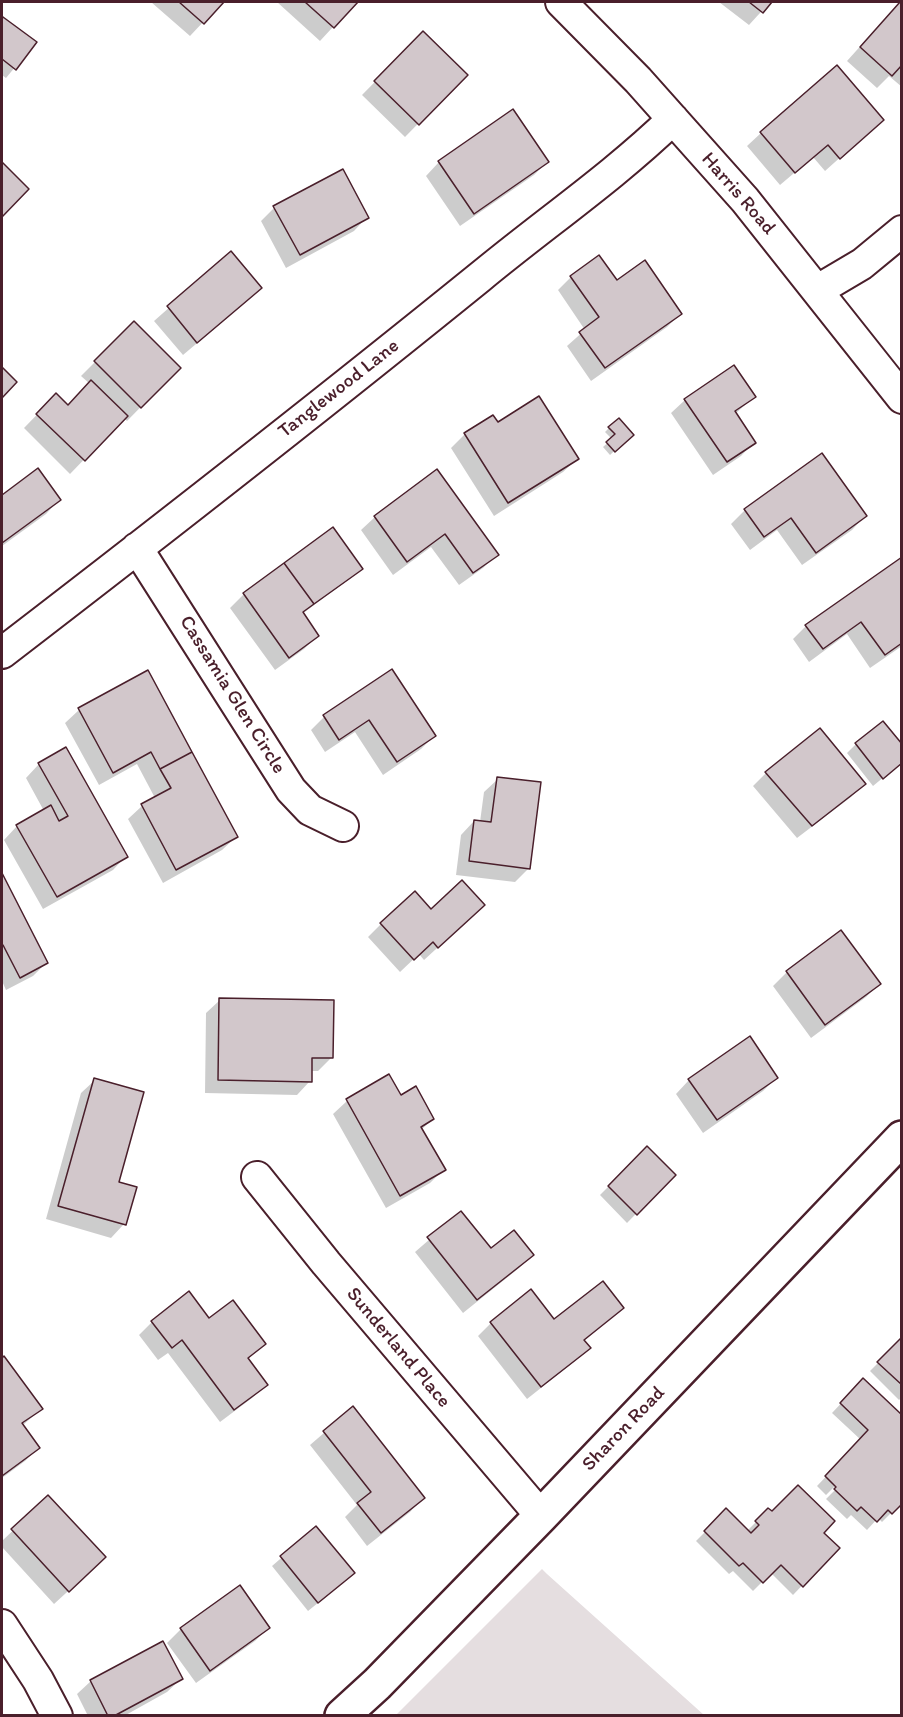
<!DOCTYPE html>
<style>
body{margin:0}
#map{position:relative;width:903px;height:1717px;overflow:hidden;background:#fff;font-family:Itim,sans-serif}
canvas{display:block}
.frame{position:absolute;inset:0;border:3px solid #4a1f2b;pointer-events:none}
</style>
<div id="map">
<canvas width="903" height="1717"></canvas>
<div class="frame"></div>
</div>
<script>
const g = document.querySelector('canvas').getContext('2d');
g.lineJoin = 'round';
function fillPath(path, color) {
  g.fillStyle = color;
  g.fill(path, 'evenodd');
}
function strokePath(path, color, width, dash) {
  g.strokeStyle = color;
  g.lineWidth = width;
  g.lineCap = dash ? 'butt' : 'round';
  g.setLineDash(dash || []);
  g.stroke(path);
}
function label(font, color, halo, rows, align = 'center') {
  g.font = font + ' Itim,sans-serif';
  g.lineWidth = 6;
  g.setLineDash([]);
  g.textBaseline = 'middle';
  g.strokeStyle = halo;
  g.fillStyle = color;
  for (const [text, x, y, turn = 0] of rows) {
    g.save();
    g.translate(x, y);
    g.rotate((+turn || 0) * Math.PI / 180);
    g.textAlign = isNaN(turn) ? turn : align;
    if (halo) g.strokeText(text, 0, 0);
    g.fillText(text, 0, 0);
    g.restore();
  }
}
fillPath(new Path2D(`
 M542,1569L547,1574L704,1715H396Z`), '#e5dee0');
fillPath(new Path2D(`
 M151,2H222L190,36Z
 M277,2H356L320,41Z
 M719,2H770L749,25Z
 M900,2H902V87L889,76L877,88L847,61Z
 M3,19L35,43L6,78L2,75V20Z
 M423,33L466,75L405,137L362,95Z
 M882,120L825,171L813,157L780,185L747,146L761,133Z
 M439,162H547L534,175L460,226L426,176Z
 M2,164L27,189L2,215Z
 M274,208L367,217L354,231L286,268L261,221Z
 M231,253L247,301L183,355L154,321Z
 M571,277L616,282L680,314L667,327L591,381L567,346L585,330L558,290Z
 M134,323L179,368L127,421L124,418L70,474L24,428L56,395L68,407L90,384L81,376Z
 M754,397L735,414L754,442L741,456L713,475L671,413L685,400Z
 M497,424L577,459L563,472L494,516L451,448L465,434Z
 M609,428L631,435L610,455L603,447L612,439L605,432Z
 M822,455L865,516L852,530L802,565L777,530L750,550L731,524L745,510Z
 M38,470L59,500L46,514L2,546V497Z
 M437,471L497,554L483,568L459,585L431,547L393,575L361,530L375,517Z
 M332,529L361,568L352,577L302,614L317,636L304,649L275,670L230,608L244,594Z
 M902,559V646L870,668L847,634L809,662L793,639L806,626Z
 M148,672L236,837L222,850L163,883L128,819L142,806L155,798L137,764L99,785L65,723L79,710Z
 M392,672L434,736L421,749L383,775L355,732L325,752L311,730L324,717Z
 M856,744L902,762L873,786L847,753Z
 M39,764L126,856L113,870L43,909L4,840L17,826L44,811L26,778Z
 M766,773L864,784L851,797L797,838L753,786Z
 M498,779L529,868L515,882L456,875L461,835L474,821L480,822L484,792Z
 M2,876L46,963L33,976L6,990L2,981Z
 M431,911L470,918L424,960L419,954L400,972L368,937L381,924Z
 M841,932L879,984L866,997L811,1038L773,986L787,972Z
 M220,1000L331,1058L318,1071H311L310,1081L297,1095L205,1093L206,1013Z
 M389,1076L400,1097L433,1119L421,1130L444,1169L430,1183L386,1208L333,1114L347,1101Z
 M776,1078L763,1091L703,1133L676,1094L689,1080Z
 M95,1080L124,1224L111,1238L46,1219L81,1093Z
 M647,1148L674,1175L627,1223L600,1195Z
 M460,1213L491,1250L532,1255L519,1268L463,1313L415,1252Z
 M622,1308L584,1341L589,1348L575,1361L527,1399L478,1336L491,1323L554,1321Z
 M209,1320L264,1344L247,1360L266,1385L252,1398L220,1422L168,1353L158,1360L139,1335L152,1322Z
 M902,1339V1397L899,1400L870,1371Z
 M4,1358L41,1409L22,1426L38,1448L25,1461L2,1478V1360Z
 M863,1380L902,1502L882,1522L878,1518L867,1530L851,1515L847,1519L826,1499L840,1485L838,1483L826,1495L817,1486L861,1440L832,1413Z
 M353,1408L423,1498L410,1512L367,1546L345,1517L357,1505L310,1445Z
 M48,1497L90,1571L54,1604L2,1547V1541Z
 M768,1510L772,1513L822,1533L838,1548L793,1595L771,1573L753,1591L733,1571L729,1574L696,1541L726,1511L747,1531Z
 M316,1528L344,1582L308,1611L272,1566Z
 M240,1587L268,1628L255,1641L196,1683L167,1643L181,1629Z
 M181,1679L167,1692L124,1716H88L77,1694L91,1681Z`), '#0003');
const building = new Path2D(`
 M179,2H224L204,24Z
 M305,2H358L334,28Z
 M749,2H772L763,13Z
 M900,2H902V65L892,76L860,47Z
 M3,17L37,42L16,70L2,59V19Z
 M423,31L468,75L419,125L374,81Z
 M837,65L884,120L840,159L828,145L795,173L760,132Z
 M513,109L549,162L474,214L438,161Z
 M2,162L29,189L2,217Z
 M343,169L369,218L300,255L273,206Z
 M231,251L262,288L197,343L167,306Z
 M599,255L617,280L645,260L682,314L605,368L579,332L599,317L570,276Z
 M134,321L181,368L141,408L94,361Z
 M734,365L756,397L735,411L756,443L727,462L684,399Z
 M2,367L17,382L2,398Z
 M91,380L128,416L85,461L36,414L56,393L68,405Z
 M539,396L579,459L508,503L464,433L493,415L498,422Z
 M619,418L634,435L615,452L606,442L615,434L608,427Z
 M822,453L867,516L816,553L791,518L764,537L744,509Z
 M38,468L61,500L2,543V495Z
 M437,469L499,555L473,573L445,534L407,562L374,516Z
 M333,527L363,569L314,604L284,563Z
 M902,557V643L885,655L861,622L823,649L805,625Z
 M284,563L314,604L303,612L319,636L289,658L243,593Z
 M392,669L436,736L397,762L369,720L339,740L323,715Z
 M148,670L192,752L160,769L151,752L113,773L78,708Z
 M883,721L902,744V763L883,779L855,743Z
 M820,728L866,784L812,826L765,772Z
 M66,747L128,857L57,897L16,825L51,805L59,821L68,816L38,763Z
 M192,752L238,837L176,870L141,804L171,788L160,769Z
 M497,777L541,782L530,869L469,861L474,820L491,822Z
 M2,873L48,963L20,978L3,945L2,946Z
 M462,880L485,905L438,948L433,942L414,960L380,923L415,891L431,909Z
 M841,930L881,984L825,1025L786,971Z
 M219,998L334,1000L333,1058H312V1082L218,1080Z
 M750,1036L778,1078L717,1120L688,1079Z
 M389,1074L401,1095L416,1086L434,1119L421,1127L446,1170L400,1196L346,1099Z
 M94,1078L144,1092L119,1182L137,1187L126,1225L58,1206Z
 M647,1146L676,1175L637,1215L608,1186Z
 M461,1211L491,1248L514,1230L534,1255L477,1300L427,1237Z
 M603,1281L624,1308L584,1340L591,1348L541,1387L490,1322L531,1289L554,1319Z
 M189,1291L209,1318L233,1300L266,1344L248,1358L268,1385L234,1410L182,1340L172,1348L151,1321Z
 M902,1337V1385L877,1362Z
 M4,1356L43,1409L22,1423L40,1448L2,1476V1358Z
 M863,1378L902,1415V1504L892,1514L888,1510L877,1522L861,1507L857,1511L834,1489L836,1487L825,1476L868,1430L840,1403Z
 M353,1406L425,1498L381,1533L357,1503L371,1492L323,1431Z
 M798,1485L835,1521L824,1533L840,1548L803,1587L781,1565L763,1583L743,1563L739,1566L704,1531L726,1508L751,1533L759,1525L755,1521L768,1508L772,1511Z
 M48,1495L106,1557L69,1592L11,1529Z
 M316,1526L355,1573L318,1603L280,1556Z
 M240,1585L270,1628L210,1671L180,1628Z
 M163,1641L183,1679L114,1716H108L90,1680Z`);
fillPath(building, '#d2c7cb');
strokePath(building, '#4a1f2b', 1.5);
const minor = new Path2D(`
 M561,2L638,80L745,200L902,398
 M818,290L862,264L902,231
 M137,548L291,790L310,810L343,826
 M2,653C162,530 322,405 480,277C544,224 613,177 673,119
 M257,1177L326,1263L541,1516
 M2,1625L38,1680L57,1716`);
const tertiary = new Path2D(`
 M342,1716L377,1684L541,1516L902,1138`);
strokePath(minor, '#4a1f2b', 34);
strokePath(tertiary, '#4a1f2b', 38);
strokePath(minor, '#fff', 30);
strokePath(tertiary, '#fff', 33);
label('20px', '#4a1f2b', '#fff', [
 ["Harris Road",738,194,49],
 ["Tanglewood Lane",339,389,-38],
 ["Cassamia Glen Circle",232,695,58],
 ["Sunderland Place",398,1348,50],
 ["Sharon Road",624,1429,-46]
]);
</script>
